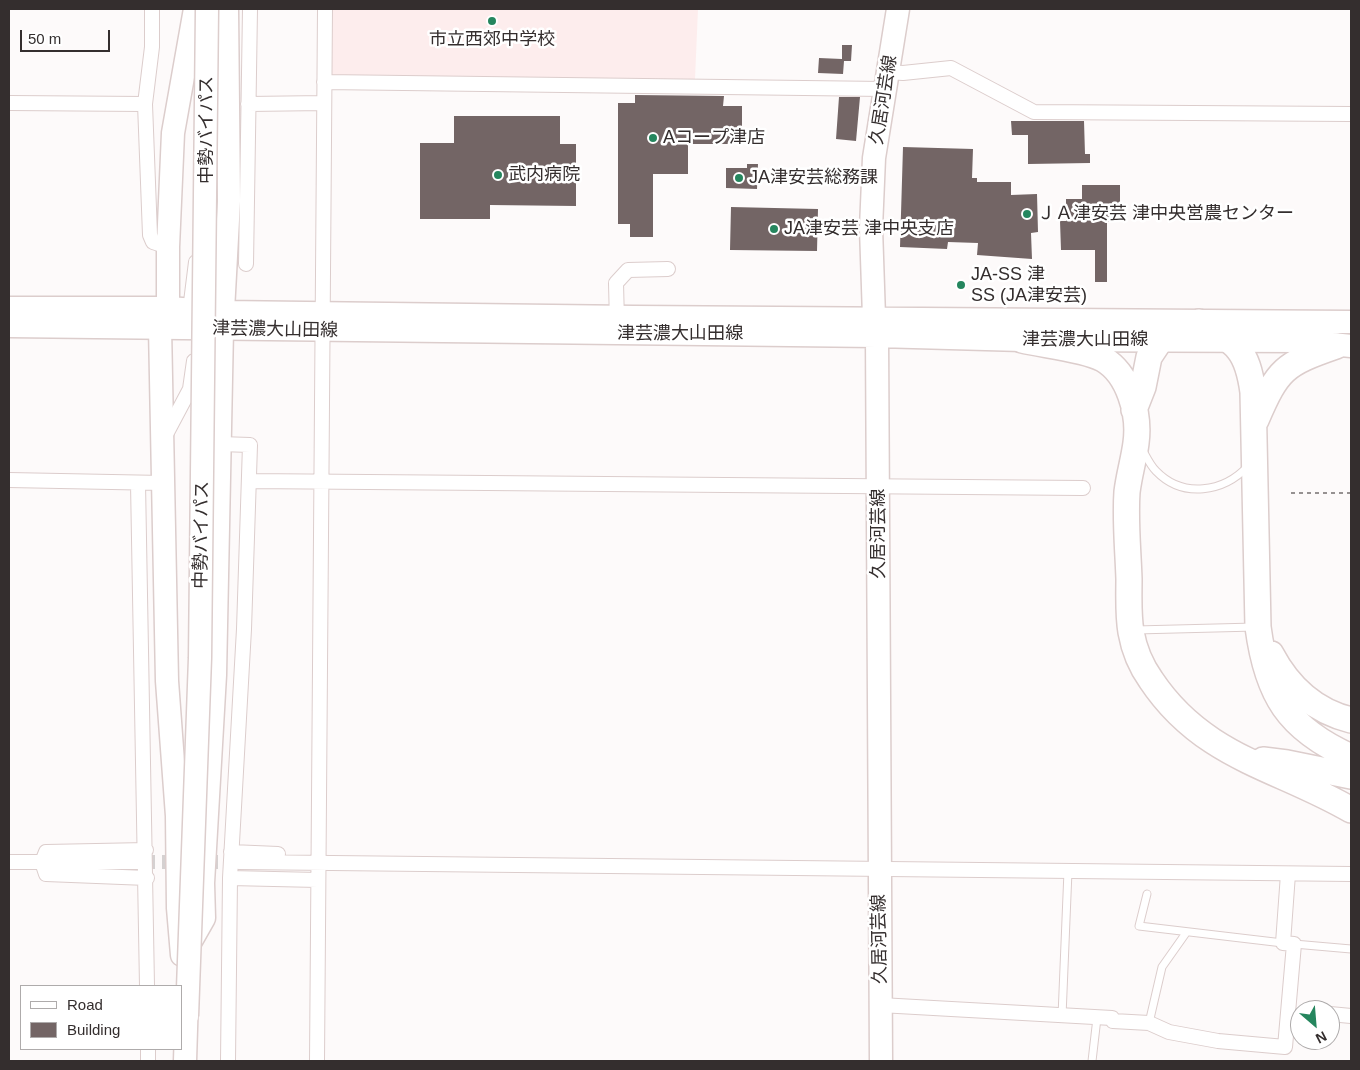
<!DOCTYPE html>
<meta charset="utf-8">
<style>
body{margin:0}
#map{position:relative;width:1360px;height:1070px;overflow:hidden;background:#fdfafa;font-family:Arial,sans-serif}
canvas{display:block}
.frame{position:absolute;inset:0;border:10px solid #342e2e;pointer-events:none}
.legend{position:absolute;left:20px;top:985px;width:162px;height:65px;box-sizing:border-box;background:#fff;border:1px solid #aeabab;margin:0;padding:6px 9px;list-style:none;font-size:15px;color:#342e2e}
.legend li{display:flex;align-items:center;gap:10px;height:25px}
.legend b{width:25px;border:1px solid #aeabab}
.north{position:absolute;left:1290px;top:1000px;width:50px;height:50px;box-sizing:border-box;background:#fff;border:1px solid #aeabab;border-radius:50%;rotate:153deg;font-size:14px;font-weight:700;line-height:20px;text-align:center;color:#342e2e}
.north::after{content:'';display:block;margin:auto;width:18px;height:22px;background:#25865e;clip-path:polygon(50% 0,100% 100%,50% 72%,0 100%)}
.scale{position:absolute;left:20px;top:30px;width:90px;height:22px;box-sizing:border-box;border:2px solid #342e2e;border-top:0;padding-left:6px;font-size:15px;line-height:18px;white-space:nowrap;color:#342e2e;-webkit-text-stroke:4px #fff;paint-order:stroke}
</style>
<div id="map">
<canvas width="1360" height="1070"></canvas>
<div class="frame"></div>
<ul class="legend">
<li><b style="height:6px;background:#fff"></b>Road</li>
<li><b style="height:14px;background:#736565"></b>Building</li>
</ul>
<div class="north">N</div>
<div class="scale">50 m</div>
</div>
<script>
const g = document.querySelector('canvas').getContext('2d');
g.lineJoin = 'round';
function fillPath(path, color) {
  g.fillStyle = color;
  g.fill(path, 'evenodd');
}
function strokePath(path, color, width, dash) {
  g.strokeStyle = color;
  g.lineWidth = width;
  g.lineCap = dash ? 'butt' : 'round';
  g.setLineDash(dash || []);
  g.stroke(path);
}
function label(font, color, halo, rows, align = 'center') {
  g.font = font + ' Arial,"Noto Sans JP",sans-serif';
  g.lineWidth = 5;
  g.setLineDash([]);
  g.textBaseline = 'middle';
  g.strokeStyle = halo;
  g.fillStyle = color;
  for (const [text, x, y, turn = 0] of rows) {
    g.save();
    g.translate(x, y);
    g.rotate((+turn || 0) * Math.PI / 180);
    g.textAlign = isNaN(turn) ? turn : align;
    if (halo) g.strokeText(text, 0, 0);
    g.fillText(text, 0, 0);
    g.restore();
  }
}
fillPath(new Path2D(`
 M332,9H698L695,79L331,76Z`), '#fdeded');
fillPath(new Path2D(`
 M842,45H852L851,61H844L843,74L818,73L819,58L842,59Z
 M635,95L724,96L723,106H742V144H688V174H653V237H630V224H618V103H635Z
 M839,97H860L856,141L836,139Z
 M454,116H560V144H576V206L490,205V219H420V143H454Z
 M1011,121H1084L1085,154H1090V163L1028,164V135H1012Z
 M903,147L973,149L972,178H977V182H1011V195L1037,194L1038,232L1031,233L1032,259L977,255L978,243L948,242L947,249L900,247Z
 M747,164H758L757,189L726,188V168H747Z
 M1082,185H1120V222H1107V282H1095V250H1061L1060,221H1066V199H1082Z
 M731,207L818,209L817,251L730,250Z`), '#736565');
strokePath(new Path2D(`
 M141,862H239`), '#d5d1d1', 14, [14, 7]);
const service = new Path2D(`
 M1142,449C1146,456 1150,465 1156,471C1183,499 1224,492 1248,466
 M1136,630L1255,627
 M1147,894L1139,926L1283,943
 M1294,944L1351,949
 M1062,1016L1068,871
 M1149,1023L1162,967L1186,933
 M1092,1061L1097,1018`);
const minor = new Path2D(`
 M152,9V47L145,104L150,235L153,242L168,247
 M887,72L903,73L951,68L1034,112L1351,114
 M324,82L884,89
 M9,103L145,104
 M248,104L324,103
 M246,264L250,9
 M188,314L190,310L196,262
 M617,322L616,283L628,270L668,269
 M164,438L190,389L194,361
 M220,444L250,445L244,629L230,878L228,1061
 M9,480L163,483
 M249,481L1083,488
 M138,483L147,986
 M146,850L46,852L42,862L46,874L147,878
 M231,852L278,854
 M9,862H141
 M239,862L1351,874
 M230,878L318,880
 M880,1005L1112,1018L1113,1021L1149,1023L1169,1032L1218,1041L1285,1047L1294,944L1283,943L1288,874
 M1330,1014L1351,1016
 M148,1049V1061
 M317,1061L325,9`);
const primary = new Path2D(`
 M9,308H168L224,312L634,317L1351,322
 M9,326L877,336L1022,340L1303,341L1351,346
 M881,1061L877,336L874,317L871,228L874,158L898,9`);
const trunk = new Path2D(`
 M187,948L204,918L203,883L215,675L222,329L229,201L227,9
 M182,955L178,908L177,816L167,681L160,327L168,308V247L173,133L195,9
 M185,1061L187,997`);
const motorway = new Path2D(`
 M1022,340C1043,345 1085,349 1103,359C1129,374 1140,414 1136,443C1134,459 1129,475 1127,492C1125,520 1128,550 1129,579C1129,596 1128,615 1131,632C1134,649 1141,666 1151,680C1203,758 1277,767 1351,810
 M1134,410L1143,387L1149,357L1161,339L1199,322C1236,343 1247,348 1253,392L1258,627C1267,695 1288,729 1351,757
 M1256,420C1278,369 1284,364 1336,346
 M1271,654C1289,688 1314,711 1351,720
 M1263,760L1287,763L1351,776`);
strokePath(service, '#dccdcc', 9);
strokePath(minor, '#dccdcc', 16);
strokePath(primary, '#dccdcc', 25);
strokePath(trunk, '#dccdcc', 25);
strokePath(motorway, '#dccdcc', 28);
strokePath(new Path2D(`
 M1291,493H1351`), '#969191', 2, [4, 4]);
strokePath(service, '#fff', 7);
strokePath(minor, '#fff', 14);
strokePath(primary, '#fff', 22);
strokePath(trunk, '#fff', 22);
strokePath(motorway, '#fff', 25);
const trunkBridge = new Path2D(`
 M187,1016L200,658L207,9`);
strokePath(trunkBridge, '#dccdcc', 25, []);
strokePath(trunkBridge, '#fff', 22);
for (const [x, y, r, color] of [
 [492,21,5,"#25865e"],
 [653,138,5,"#25865e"],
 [498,175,5,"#25865e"],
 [739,178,5,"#25865e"],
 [1027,214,5,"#25865e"],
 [774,229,5,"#25865e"],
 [961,285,5,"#25865e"]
]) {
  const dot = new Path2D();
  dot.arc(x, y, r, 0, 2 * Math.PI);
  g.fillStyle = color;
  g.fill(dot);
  strokePath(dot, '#fff', 2);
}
label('18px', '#342e2e', '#fff', [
 ["市立西郊中学校",492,40,"center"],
 ["Aコープ津店",663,138],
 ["武内病院",508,175],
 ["JA津安芸総務課",749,178],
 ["ＪＡ津安芸 津中央営農センター",1037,214],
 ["JA津安芸 津中央支店",784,229],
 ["JA-SS 津",971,275],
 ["SS (JA津安芸)",971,296]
], 'left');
label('18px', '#342e2e', '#fff', [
 ["久居河芸線",884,100,-81],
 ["中勢バイパス",207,130,-90],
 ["津芸濃大山田線",275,330,1],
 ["津芸濃大山田線",680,334],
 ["津芸濃大山田線",1085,340],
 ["久居河芸線",879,534,-90],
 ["中勢バイパス",202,535,-89],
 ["久居河芸線",880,939,-91]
]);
</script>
